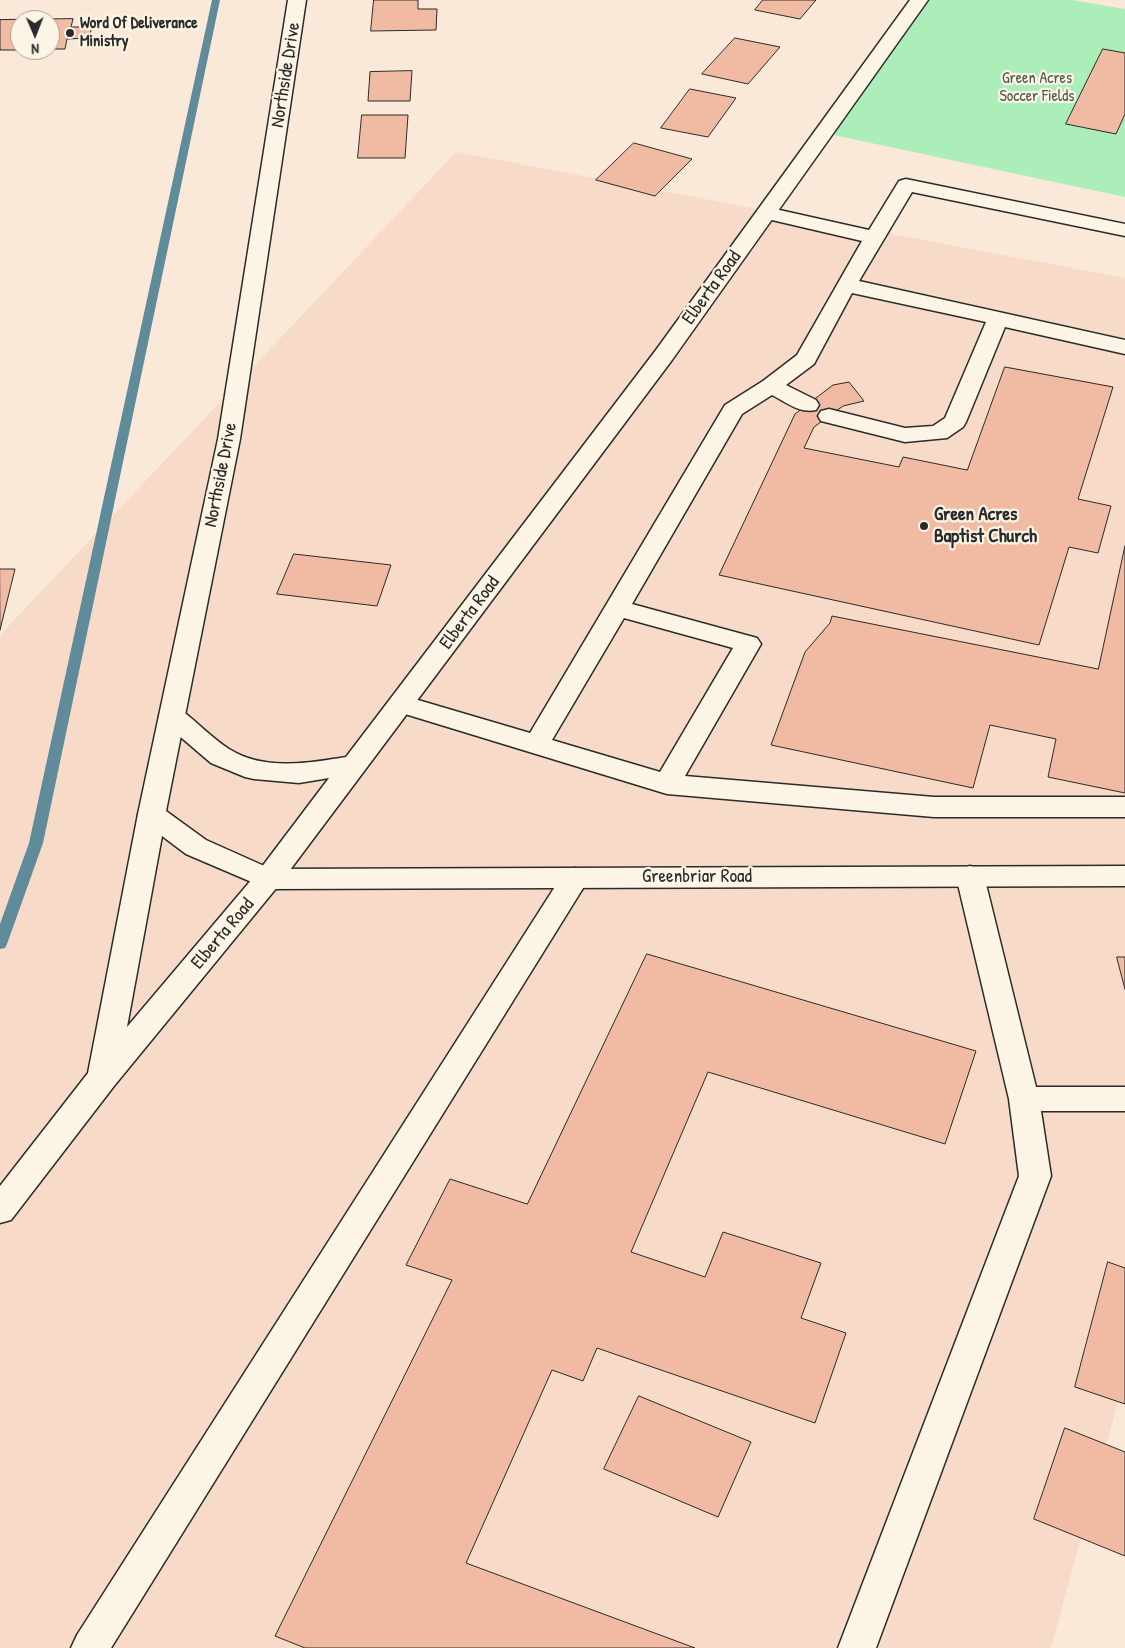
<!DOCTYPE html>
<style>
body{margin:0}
#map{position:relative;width:1125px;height:1648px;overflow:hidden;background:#fae9d8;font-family:"Patrick Hand",sans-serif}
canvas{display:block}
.north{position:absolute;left:10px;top:10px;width:50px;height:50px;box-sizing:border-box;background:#fcf5e5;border:1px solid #a8a49b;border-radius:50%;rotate:179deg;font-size:14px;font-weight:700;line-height:20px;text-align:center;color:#2b2b2b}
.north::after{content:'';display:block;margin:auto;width:18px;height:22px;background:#2b2b2b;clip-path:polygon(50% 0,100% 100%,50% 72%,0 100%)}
</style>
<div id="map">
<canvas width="1125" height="1648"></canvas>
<div class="north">N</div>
</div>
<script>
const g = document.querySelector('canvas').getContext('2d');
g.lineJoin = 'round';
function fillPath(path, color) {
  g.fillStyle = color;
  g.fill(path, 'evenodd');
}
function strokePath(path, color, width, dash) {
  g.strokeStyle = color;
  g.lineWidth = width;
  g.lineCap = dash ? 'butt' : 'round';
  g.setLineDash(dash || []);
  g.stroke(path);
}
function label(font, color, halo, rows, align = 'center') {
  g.font = font + ' "Patrick Hand",sans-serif';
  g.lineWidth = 4.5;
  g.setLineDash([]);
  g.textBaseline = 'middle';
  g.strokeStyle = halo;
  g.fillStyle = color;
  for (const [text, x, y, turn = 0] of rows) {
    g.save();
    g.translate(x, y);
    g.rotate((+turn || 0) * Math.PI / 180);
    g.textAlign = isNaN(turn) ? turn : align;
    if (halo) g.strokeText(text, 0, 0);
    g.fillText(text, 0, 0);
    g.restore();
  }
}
fillPath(new Path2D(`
 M456,152L1125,278V1376L1051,1648H0V635Z`), '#f7dbc8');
fillPath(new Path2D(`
 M919,0H1072L1125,9V197L824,133Z`), '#abeeb9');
fillPath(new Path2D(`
 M212,0H220L43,843L7,944L5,948L0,949V924L29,843Z`), '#608b9b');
const building = new Path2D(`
 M374,0H418V9H437L436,30L371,31Z
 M763,0H816L800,19L755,10Z
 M73,19L71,27H92L89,38L67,39L65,49H50V20H20V50H0V20Z
 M735,38L780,47L748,84L702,74Z
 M1103,49L1125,53V114L1116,134L1066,124Z
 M412,71L410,101H368L370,72Z
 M690,89L736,98L708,137L661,128Z
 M362,115H408L405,158H358Z
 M634,143L692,159L655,196L596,180Z
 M1005,367L1113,387L1078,499L1111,506L1098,553L1069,547L1039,645L719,575L795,414L833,385L849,382L864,401L843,406L814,427L804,448L899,467L903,457L967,470Z
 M1125,546V793L1048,777L1056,739L990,725L973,788L771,745L805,652L830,623L832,616L1098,669Z
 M294,554L391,565L377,606L277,594Z
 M0,569H15L0,630Z
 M647,954L976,1051L945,1144L708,1072L631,1252L705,1277L723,1232L821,1263L801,1318L846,1333L815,1423L597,1348L583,1381L552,1370L466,1563L695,1648H305L275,1636L452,1280L406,1265L450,1179L527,1204Z
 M1117,957H1125V989Z
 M1108,1262L1125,1268V1404L1075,1387Z
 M639,1396L751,1442L718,1517L604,1469Z
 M1065,1428L1125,1452V1556L1034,1519Z`);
fillPath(building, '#f0baa3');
strokePath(building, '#2b2b2b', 1);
const lane = new Path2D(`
 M906,179L1125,224V236L912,192L859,281L1125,340V354L1005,327L966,422L963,427L947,438L905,442L821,421L818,416L821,411L829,409L905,428L933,426L945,418L986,322L852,293L814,364L786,385L816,400L819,405L816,410C800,414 786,402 772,395L742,414L632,604L757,638L761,644L685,776L934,797H1125V817H934L667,794L392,710L388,704L392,698L401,695L530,733L722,410L725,405L763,381L797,355L862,241L759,217L756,213L759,209L766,207L869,230L899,181ZM624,618L733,648L660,772L552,740Z
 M970,866L980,869L984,876L1036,1087H1125V1111H1041L1051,1176L876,1648H838L1019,1176L1009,1099L956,876L960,869Z
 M575,868L585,871L589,878L585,885L111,1648H71L77,1635L565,871Z`);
const street = new Path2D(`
 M288,0H306L240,439L166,811L206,840L271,869L1125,866V886L268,889L186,854L142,821L138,814L218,439Z`);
const secondary = new Path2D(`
 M910,0H928L672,360L278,886L114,1086L11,1220L0,1223V1186L88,1073L138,814L142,807L152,804L162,807L166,814L127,1027L258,872L329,778L299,783L254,779L245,777L211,763L163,722L159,716L163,710L172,707L181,710C197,722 212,738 229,749C264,771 308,763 346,757L656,350Z`);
strokePath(lane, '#2b2b2b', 3);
strokePath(street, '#2b2b2b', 3);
strokePath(secondary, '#2b2b2b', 3);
fillPath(lane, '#fcf5e5');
fillPath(street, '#fcf5e5');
fillPath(secondary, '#fcf5e5');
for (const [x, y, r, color] of [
 [70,33,5,"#2b2b2b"],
 [924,526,5,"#2b2b2b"]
]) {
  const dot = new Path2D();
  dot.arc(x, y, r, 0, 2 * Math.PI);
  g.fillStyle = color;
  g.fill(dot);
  strokePath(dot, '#fcf5e5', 2);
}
label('bold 16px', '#2b2b2b', '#fcf5e5', [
 ["Word Of Deliverance",80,24],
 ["Ministry",80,42]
], 'left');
label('16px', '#4b5c4e', '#fcf5e5', [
 ["Green Acres",1037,79],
 ["Soccer Fields",1037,97]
]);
label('19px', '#2b2b2b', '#fcf5e5', [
 ["Northside Drive",286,75,-81],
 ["Elberta Road",712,288,-54],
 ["Northside Drive",221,475,-79],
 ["Elberta Road",470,613,-53],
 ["Greenbriar Road",697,877],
 ["Elberta Road",223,934,-50]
]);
label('bold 19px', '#2b2b2b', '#fcf5e5', [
 ["Green Acres",934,515],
 ["Baptist Church",934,537]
], 'left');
</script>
